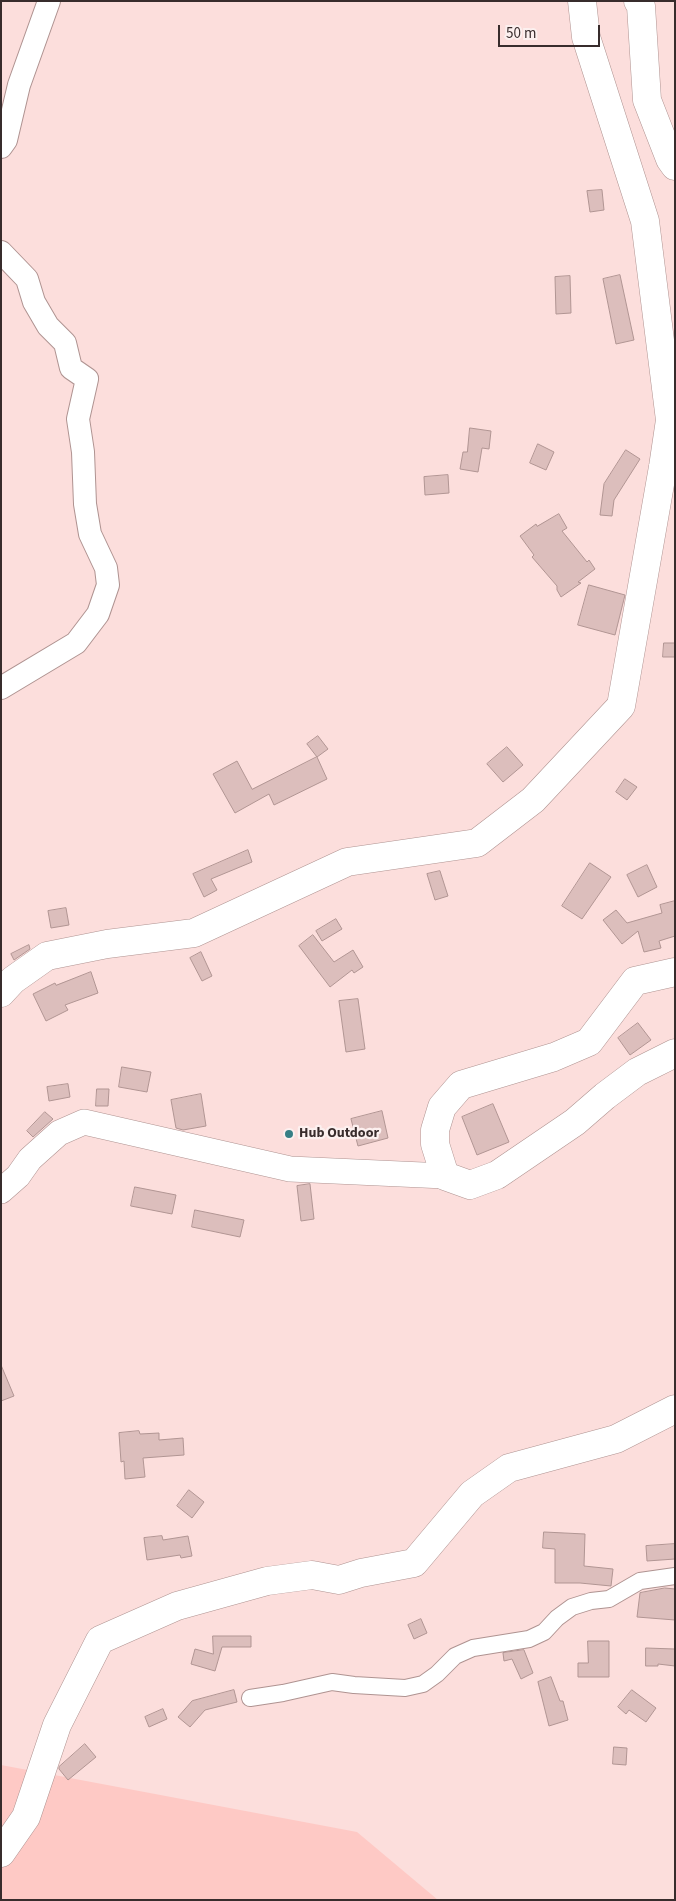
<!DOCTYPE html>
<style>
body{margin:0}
#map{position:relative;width:676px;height:1901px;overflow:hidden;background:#fcdedc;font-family:"Source Sans 3",sans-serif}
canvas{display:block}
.frame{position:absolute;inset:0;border:2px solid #382c2c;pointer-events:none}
.scale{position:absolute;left:498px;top:25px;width:102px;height:22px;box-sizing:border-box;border:2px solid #382c2c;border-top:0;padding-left:6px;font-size:15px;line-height:18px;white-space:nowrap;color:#382c2c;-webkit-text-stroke:4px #fcf0ef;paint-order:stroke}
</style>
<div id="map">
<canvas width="676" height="1901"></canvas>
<div class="frame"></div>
<div class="scale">50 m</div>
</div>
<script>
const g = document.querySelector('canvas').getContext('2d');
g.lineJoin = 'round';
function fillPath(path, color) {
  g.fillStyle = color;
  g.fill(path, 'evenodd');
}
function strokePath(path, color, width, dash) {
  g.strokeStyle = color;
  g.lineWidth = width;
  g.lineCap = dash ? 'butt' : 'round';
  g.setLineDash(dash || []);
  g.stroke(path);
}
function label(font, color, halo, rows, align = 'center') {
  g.font = font + ' "Source Sans 3",sans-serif';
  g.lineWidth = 4.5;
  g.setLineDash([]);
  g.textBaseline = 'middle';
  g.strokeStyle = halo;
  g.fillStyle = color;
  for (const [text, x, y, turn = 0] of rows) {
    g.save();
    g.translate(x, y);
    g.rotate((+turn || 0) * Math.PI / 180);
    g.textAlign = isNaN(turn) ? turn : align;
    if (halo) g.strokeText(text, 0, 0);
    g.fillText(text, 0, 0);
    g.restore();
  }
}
fillPath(new Path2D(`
 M1,1765L357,1832L438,1900H1Z`), '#fec9c5');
const building = new Path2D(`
 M602,190L604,210L590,212L587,191Z
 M620,275L634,340L616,344L603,279Z
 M570,276L571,313L556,314L555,277Z
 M470,428L491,431L489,449L482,448L478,472L460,469L463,452H467Z
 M538,444L554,452L546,470L530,463Z
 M626,450L640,459L614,500L612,516L600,515L604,484Z
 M448,475L449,493L425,495L424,477Z
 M559,514L567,528L562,531L587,562L589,560L595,569L578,582L581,583L561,597L557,590V586L532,557L534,555L520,536L536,524L537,526Z
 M589,585L625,595L615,635L578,625Z
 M664,643H675V657H663Z
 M318,736L328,749L317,757L307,744Z
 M507,747L523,765L503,782L487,764Z
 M317,757L327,779L274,805L269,794L235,813L213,774L237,761L252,789Z
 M625,779L637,787L627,800L616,792Z
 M248,850L252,862L211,879L217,890L204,897L193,874Z
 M590,863L611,877L582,919L562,906Z
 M647,865L657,887L638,897L627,875Z
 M440,871L448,896L435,900L427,874Z
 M675,901V936L659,941L661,948L644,952L638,931L622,944L603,920L616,910L627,923L662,913L660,905Z
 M66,908L69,925L51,928L48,911Z
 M336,919L342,929L322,941L316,931Z
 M313,935L334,962L353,950L363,967L354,973L352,970L330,987L299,946Z
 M29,945L30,949L14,960L11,954Z
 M201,952L212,976L202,981L190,958Z
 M91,972L98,993L65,1005L68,1010L46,1021L33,994L55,983L56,985Z
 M358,999L365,1049L346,1052L339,1001Z
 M638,1023L651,1040L630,1055L618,1038Z
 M122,1067L151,1072L147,1092L119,1087Z
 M68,1084L70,1097L49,1101L47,1087Z
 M97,1089H109L108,1106H96Z
 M201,1094L206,1126L183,1130L176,1128L171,1100Z
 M493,1104L509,1142L477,1155L462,1117Z
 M382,1111L388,1138L358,1146L351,1119Z
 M45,1112L53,1119L33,1137L27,1131Z
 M310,1184L314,1219L301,1221L297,1186Z
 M135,1187L176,1195L172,1214L131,1206Z
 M195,1210L244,1220L240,1237L192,1227Z
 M1,1365L14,1396L1,1401Z
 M139,1431L140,1434L159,1433V1440L183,1438L184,1455L143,1458L145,1477L125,1479L124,1461L121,1462L119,1433Z
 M189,1490L204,1502L192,1518L177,1506Z
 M544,1532L585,1534L584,1566L613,1569L611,1586L580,1583H555V1549L543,1548Z
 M162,1536L163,1540L188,1536L192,1556L181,1558L180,1555L147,1560L144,1538Z
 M675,1544V1559L647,1561L646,1546Z
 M665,1588L675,1589V1620L637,1617L640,1593Z
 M421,1619L427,1633L414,1639L408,1625Z
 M213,1636H251V1647H222L215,1671L191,1664L195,1649L213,1654Z
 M588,1641H609V1677H578V1663H588Z
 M646,1648L675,1649V1666L658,1664V1666H646Z
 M524,1650L533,1673L521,1679L512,1659L504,1661L503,1653Z
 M551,1677L560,1701H563L568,1720L549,1726L538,1682Z
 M234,1690L237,1702L205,1710L190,1727L178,1717L192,1701Z
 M632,1690L656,1708L646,1722L629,1710L626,1714L618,1707Z
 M163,1709L167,1719L149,1727L145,1717Z
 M85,1744L96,1757L68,1780L59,1769V1767Z
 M614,1747L627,1748L626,1765L613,1764Z`);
fillPath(building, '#dcbebc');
strokePath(building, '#b19593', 1);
const street = new Path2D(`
 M250,1698L283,1693L332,1682L354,1685L405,1688L423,1684L437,1674L455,1656L473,1648L529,1639L544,1632L557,1618L572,1607L591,1601L609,1599L640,1581L675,1576`);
const secondary = new Path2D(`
 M1,147L6,140L19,85L49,1
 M1,252L27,279L34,302L48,326L65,343L71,368L87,379L78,419L83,452L85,504L90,534L106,568L108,585L98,614L76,643L1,688`);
const primary = new Path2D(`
 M1,1191L18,1176L30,1159L59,1133L84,1122L290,1169L445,1176`);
const highway = new Path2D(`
 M638,1L641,6L647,100L670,159L675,166
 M675,972L635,981L589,1042L554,1057L461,1085L442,1107L435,1130V1144L445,1176L470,1185L497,1175L575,1122L605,1096L637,1072L675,1053
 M1,993L13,980L47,956L107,944L194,933L347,862L477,843L533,800L621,706L663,467L670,420L645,221L586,37L582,1
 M1,1853L26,1817L57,1725L100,1640L177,1606L267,1581L312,1575L339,1580L361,1573L414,1563L472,1494L509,1468L616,1439L675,1409`);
strokePath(street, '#af9391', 18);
strokePath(secondary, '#af9391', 24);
strokePath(primary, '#af9391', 26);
strokePath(highway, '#af9391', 29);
strokePath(street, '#fff', 16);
strokePath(secondary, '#fff', 22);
strokePath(primary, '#fff', 25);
strokePath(highway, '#fff', 28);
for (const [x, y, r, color] of [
 [289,1134,5,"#377f85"]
]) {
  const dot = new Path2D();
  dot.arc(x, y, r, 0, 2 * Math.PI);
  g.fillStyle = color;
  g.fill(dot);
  strokePath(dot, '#fcf0ef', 2);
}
label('bold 14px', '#382c2c', '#fcf0ef', [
 ["Hub Outdoor",299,1134]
], 'left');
</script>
